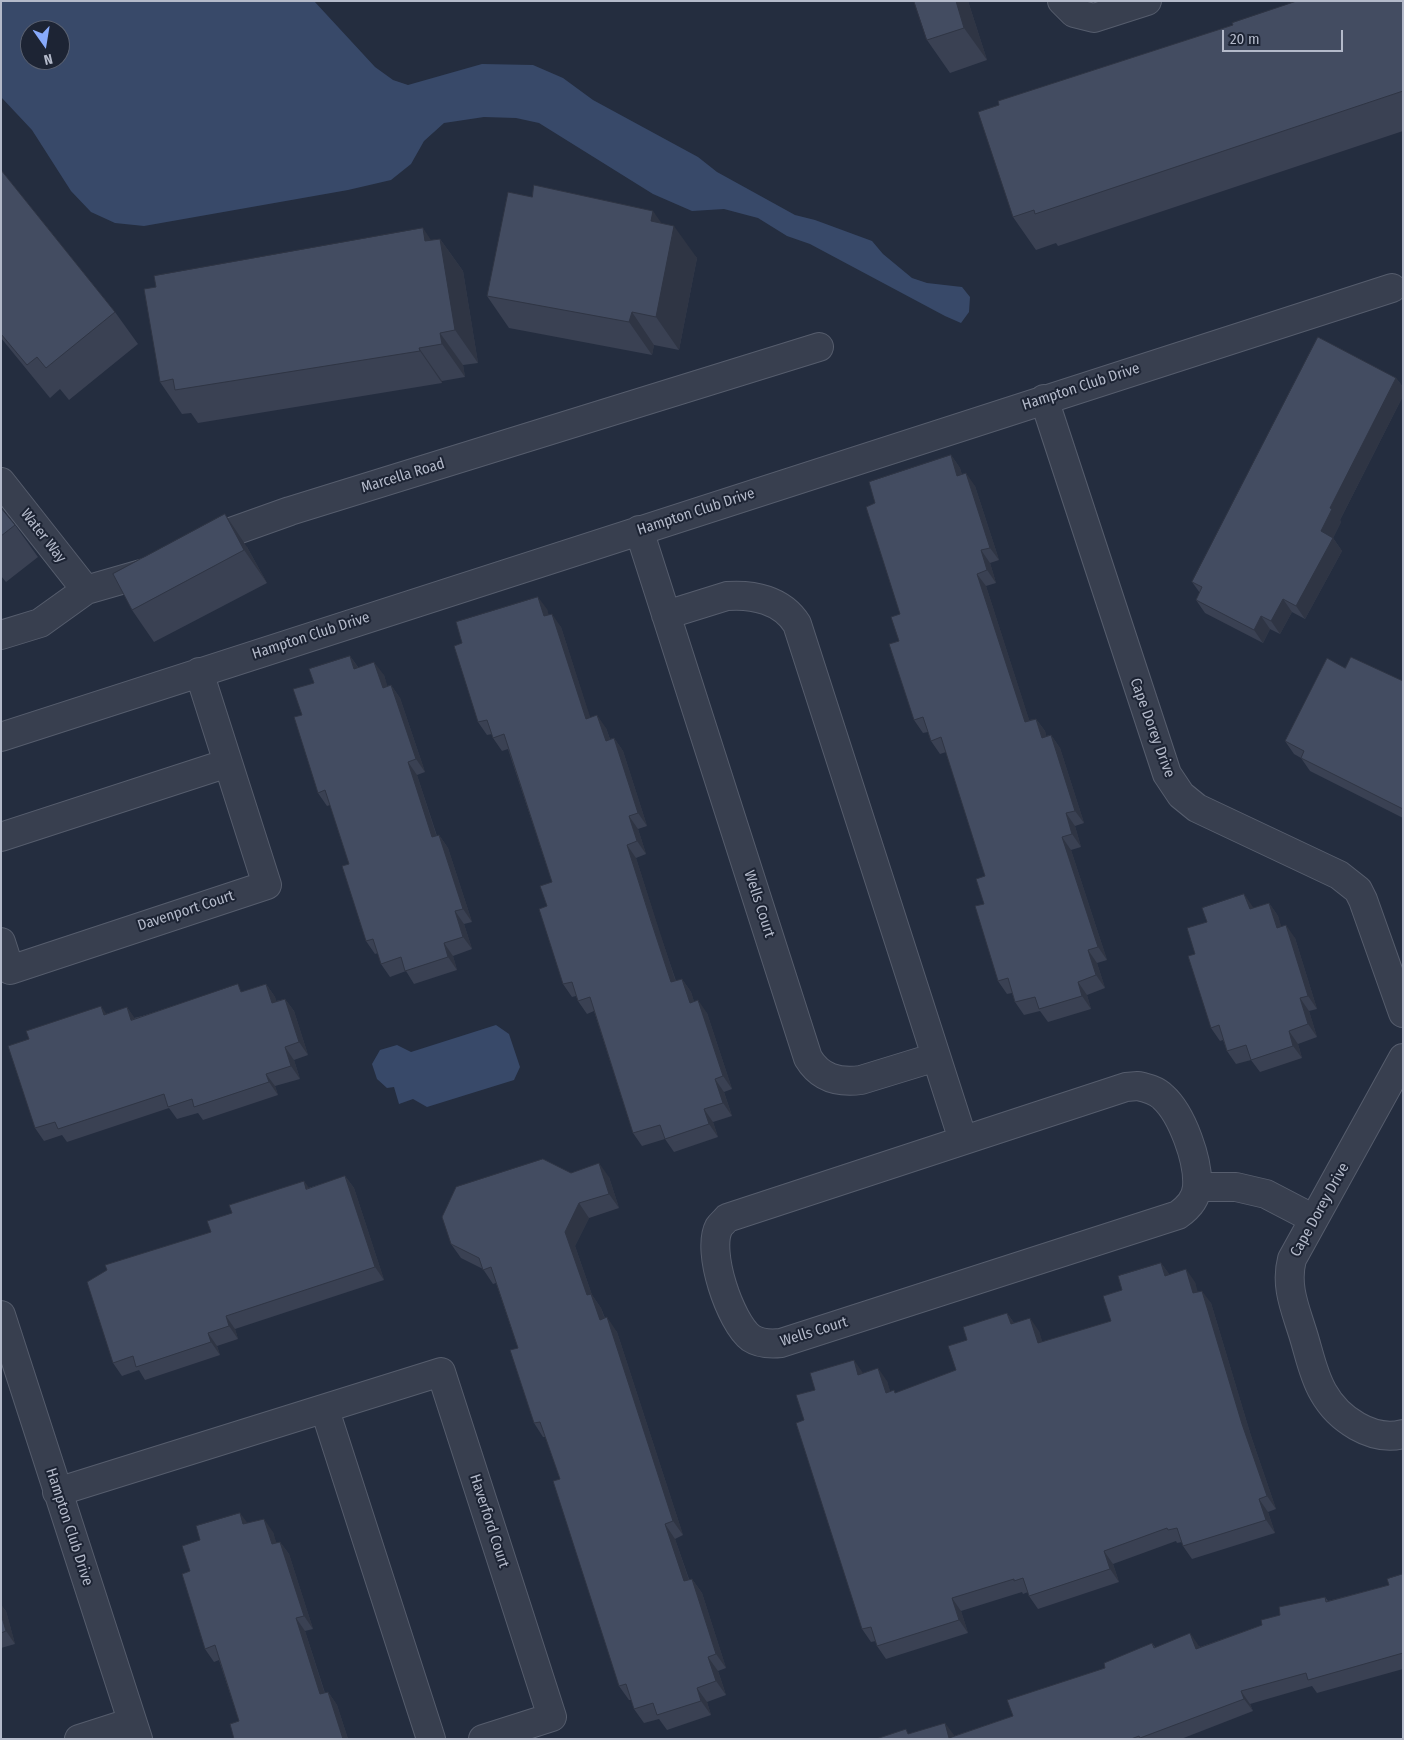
<!DOCTYPE html>
<style>
body{margin:0}
#map{position:relative;width:1404px;height:1740px;overflow:hidden;background:#242d3f;font-family:"Fira Sans Condensed",sans-serif}
canvas{display:block}
.frame{position:absolute;inset:0;border:2px solid #b4baca;pointer-events:none}
.north{position:absolute;left:20px;top:20px;width:50px;height:50px;box-sizing:border-box;background:#1d2434;border:1px solid #596070;border-radius:50%;rotate:167deg;font-size:14px;font-weight:700;line-height:20px;text-align:center;color:#b4baca}
.north::after{content:'';display:block;margin:auto;width:18px;height:22px;background:#88aafb;clip-path:polygon(50% 0,100% 100%,50% 72%,0 100%)}
.scale{position:absolute;left:1222px;top:30px;width:121px;height:22px;box-sizing:border-box;border:2px solid #b4baca;border-top:0;padding-left:6px;font-size:15px;line-height:18px;white-space:nowrap;color:#b4baca;-webkit-text-stroke:4px #1d2434;paint-order:stroke}
</style>
<div id="map">
<canvas width="1404" height="1740"></canvas>
<div class="frame"></div>
<div class="north">N</div>
<div class="scale">20 m</div>
</div>
<script>
const g = document.querySelector('canvas').getContext('2d');
g.lineJoin = 'round';
function fillPath(path, color) {
  g.fillStyle = color;
  g.fill(path, 'evenodd');
}
function strokePath(path, color, width, dash) {
  g.strokeStyle = color;
  g.lineWidth = width;
  g.lineCap = dash ? 'butt' : 'round';
  g.setLineDash(dash || []);
  g.stroke(path);
}
function label(font, color, halo, rows, align = 'center') {
  g.font = font + ' "Fira Sans Condensed",sans-serif';
  g.lineWidth = 4;
  g.setLineDash([]);
  g.textBaseline = 'middle';
  g.strokeStyle = halo;
  g.fillStyle = color;
  for (const [text, x, y, turn = 0] of rows) {
    g.save();
    g.translate(x, y);
    g.rotate((+turn || 0) * Math.PI / 180);
    g.textAlign = isNaN(turn) ? turn : align;
    if (halo) g.strokeText(text, 0, 0);
    g.fillText(text, 0, 0);
    g.restore();
  }
}
fillPath(new Path2D(`
 M1,1H314L375,67L393,80L408,85L482,64L533,65L563,78L593,100L698,157L717,172L795,215L815,220L872,241L883,254L912,278L927,283L962,287L970,297L969,312L961,323L945,316L810,244L787,236L758,218L724,209L692,211L653,194L539,123L516,118L484,117L444,123L424,141L411,164L391,180L348,190L144,226L115,223L91,212L71,191L32,130L1,97ZM30,30H60V60H30Z
 M496,1025L509,1034L520,1067L514,1080L427,1107L413,1099L399,1104L394,1087L387,1088L377,1079L372,1064L380,1050L397,1045L411,1052Z`), '#384969');
const minor = new Path2D(`
 M1062,1L1074,13L1094,18L1147,1
 M1044,399L1167,774L1181,795L1197,808L1339,875L1358,890L1363,900L1403,1013
 M1,482L86,590
 M639,530L808,1058C820,1078 838,1083 861,1080L936,1057
 M201,546L217,537L290,511L819,347
 M666,615L727,596C753,594 782,600 797,624L963,1140
 M1,635L40,623L86,590L152,571
 M1,737L1392,288
 M1,837L228,763
 M1,942L10,970L267,885L199,672
 M1403,1058L1292,1259C1285,1286 1295,1308 1303,1334C1309,1353 1313,1375 1323,1392C1338,1419 1372,1442 1403,1434
 M1138,1086C1147,1088 1156,1090 1163,1097C1182,1114 1199,1161 1197,1187C1196,1200 1188,1208 1178,1215L781,1343C771,1344 760,1344 751,1338C730,1322 706,1251 719,1227C721,1224 725,1221 727,1218L1126,1087Z
 M1197,1187H1236L1266,1194L1314,1219
 M1,1315L138,1739
 M325,1410L431,1739
 M57,1492L441,1372L552,1717L483,1739
 M79,1739L132,1722`);
strokePath(minor, '#565d6d', 30);
strokePath(minor, '#383f4f', 28);
fillPath(new Path2D(`
 M968,1L987,60L950,73L927,40Z
 M1403,1V131L1058,246L1056,243L1036,250L1013,217Z
 M1,170L115,312L138,344L69,400L60,389L50,398L1,338Z
 M662,223L697,258L679,350L654,345L652,355L509,328L487,296Z
 M440,239L463,271L478,363L463,365L465,377L442,381V383L198,423L191,413L182,414L160,382L431,240Z
 M1396,378L1403,387V396L1340,520L1341,522L1333,538L1342,551L1305,619L1292,612L1280,634L1270,629L1263,643L1205,613L1196,600L1200,593L1192,582Z
 M951,455L960,468L962,475L975,486L999,560L990,563L996,583L986,586L1029,720L1036,719L1045,731L1046,736L1051,735L1060,748L1084,823L1075,826L1081,847L1071,850L1107,960L1097,963L1105,988L1087,995L1091,1009L1048,1022L1040,1011L1024,1015L1015,1002L1012,993L1007,994L998,981L984,904L985,876L946,752L940,754L931,741L928,732L923,733L914,720L899,641L900,614L875,503Z
 M1,508L15,525L38,557L6,582L1,576Z
 M247,547L267,583L154,642L132,610Z
 M547,609L548,615L561,627L590,718L606,728L610,739L614,738L623,751L647,826L638,829L646,854L636,858L660,934L676,981L682,979L691,992L694,1002L707,1013L732,1089L724,1092L732,1116L713,1122L718,1137L674,1152L665,1139L642,1146L633,1133L594,1011L587,1014L578,1001L576,996L572,997L563,984L547,906L552,882L508,749L502,751L493,738L492,734L487,735L478,722L462,643Z
 M350,656L358,667L384,675L387,686L391,685L400,698L425,772L417,775L437,836L439,835L448,848L472,922L464,924L472,949L453,956L457,970L414,984L406,971L390,977L381,964L378,953L375,954L366,941L349,864L330,805L327,806L318,793L302,715L314,683Z
 M1345,668L1403,681V818L1310,771L1301,758L1294,754L1285,741Z
 M1269,903L1278,916L1281,927L1295,938L1317,1009L1309,1011L1317,1037L1298,1044L1302,1058L1260,1072L1251,1060L1236,1064L1227,1051L1223,1040L1220,1041L1211,1028L1254,908Z
 M266,984L275,997L276,1001L285,999L294,1011L308,1055L294,1060L300,1079L275,1086L278,1095L203,1120L198,1113L177,1119L169,1108L67,1142L62,1135L44,1141L35,1128L106,1014L127,1007L134,1018L244,991Z
 M345,1176L354,1188L384,1280L235,1329L238,1339L217,1346L220,1355L145,1380L139,1370L122,1376L113,1363L211,1232L309,1188Z
 M609,1177L619,1208L589,1218L575,1246L592,1295L601,1308L605,1318L617,1332L683,1535L675,1539L689,1579H692L702,1593L726,1668L718,1671L726,1695L707,1702L711,1715L667,1730L659,1719L644,1723L634,1709L631,1700H629L619,1686L560,1479L546,1437H543L534,1423L518,1348L496,1283L493,1284L483,1269L461,1258L451,1244Z
 M1161,1263L1169,1274L1195,1282L1197,1292L1211,1303L1251,1436L1276,1509L1268,1512L1275,1533L1192,1559L1183,1546L1182,1542L1177,1543L1176,1541L1113,1564L1119,1582L1038,1609L1029,1596L1028,1592L1023,1594L1022,1592L961,1611L968,1633L886,1659L877,1646L876,1641L871,1642L862,1629L804,1420L815,1390L863,1373L887,1381L890,1392L896,1393L956,1370L967,1340L1007,1313L1014,1323L1039,1331L1042,1342L1111,1321L1122,1290Z
 M247,1523L273,1532L276,1543L280,1542L289,1554L313,1629L305,1631L325,1693L328,1692L337,1705L348,1739H234L239,1721L219,1660L214,1662L205,1649L190,1571Z
 M1403,1574V1669L1317,1693L1312,1686L1250,1704L1253,1711L1181,1739H876L910,1734L954,1736L1013,1716L1152,1643L1155,1647L1199,1646L1200,1647L1262,1625L1280,1615L1325,1597L1328,1601L1389,1585Z
 M1,1605L6,1611L15,1644L1,1648Z`), '#3a4153');
fillPath(new Path2D(`
 M956,1H968L987,60L964,28Z
 M653,211L672,238L674,226L697,258L679,350L656,317L651,221Z
 M423,228L443,258L440,239L463,271L478,363L455,330L425,241Z
 M632,312L654,345L652,355L629,322Z
 M440,333L463,365L465,377L442,344Z
 M419,348L442,381V383L420,351Z
 M1396,378L1403,387V396L1340,520L1341,522L1333,538L1342,551L1305,619L1296,606L1321,531L1330,508Z
 M951,455L960,468L966,489L957,476Z
 M966,473L975,486L999,560L990,548Z
 M225,514L247,547L267,583L244,550Z
 M981,550L990,563L996,583L987,570Z
 M977,574L986,586L1034,735L1025,722Z
 M538,597L547,609L553,629L544,616Z
 M1283,599L1292,612L1280,634L1271,621Z
 M552,614L561,627L595,732L586,719Z
 M1261,616L1270,629L1263,643L1254,630Z
 M350,656L359,669H354Z
 M374,662L384,675L392,701L383,688Z
 M391,685L400,698L425,772L416,759Z
 M597,715L606,728L615,754L606,741Z
 M1036,719L1045,731L1051,751L1042,738Z
 M1051,735L1060,748L1084,823L1075,811Z
 M614,738L623,751L647,826L638,813Z
 M408,762L417,775L441,850L432,837Z
 M1066,813L1075,826L1081,847L1072,834Z
 M629,816L638,829L646,854L637,841Z
 M439,835L448,848L472,922L463,909Z
 M1062,837L1071,850L1107,960L1098,947Z
 M627,845L636,858L680,995L671,982Z
 M1244,894L1253,907L1258,922L1250,909Z
 M1269,903L1278,916L1286,941L1277,928Z
 M455,911L464,924L472,949L463,937Z
 M1286,925L1295,938L1317,1009L1308,996Z
 M444,943L453,956L457,970L448,957Z
 M1088,950L1097,963L1105,988L1096,975Z
 M682,979L691,992L699,1016L690,1003Z
 M1078,982L1087,995L1091,1009L1082,996Z
 M266,984L275,997L281,1016L272,1003Z
 M1300,998L1309,1011L1317,1037L1308,1024Z
 M285,999L294,1011L308,1055L299,1042Z
 M698,1000L707,1013L732,1089L723,1076Z
 M101,1006L110,1019L104,1015Z
 M127,1007L136,1020H131Z
 M1289,1031L1298,1044L1302,1058L1293,1046Z
 M285,1047L294,1060L300,1079L291,1066Z
 M266,1074L275,1086L278,1095L269,1082Z
 M715,1079L724,1092L732,1116L723,1103Z
 M704,1109L713,1122L718,1137L709,1124Z
 M599,1163L609,1177L619,1208L609,1194Z
 M345,1176L354,1188L384,1280L375,1267Z
 M304,1181L313,1193L306,1189Z
 M579,1203L589,1218L575,1246L592,1295L601,1308L610,1334L600,1320L587,1295L565,1232Z
 M1161,1263L1170,1275L1165,1276Z
 M1186,1269L1195,1282L1202,1306L1193,1293Z
 M1202,1291L1211,1303L1251,1436L1276,1509L1267,1496L1242,1424Z
 M1007,1313L1016,1326L1011,1324Z
 M226,1316L235,1329L238,1339L229,1326Z
 M607,1317L617,1332L683,1535L673,1521Z
 M1030,1318L1039,1331L1047,1356L1038,1343Z
 M208,1333L217,1346L220,1355L211,1342Z
 M854,1360L863,1373L867,1388L858,1375Z
 M878,1368L887,1381L895,1406L886,1393Z
 M1259,1499L1268,1512L1275,1533L1266,1520Z
 M240,1513L249,1525L243,1524Z
 M264,1519L273,1532L281,1557L272,1544Z
 M665,1524L675,1539L694,1595L684,1581Z
 M280,1542L289,1554L313,1629L304,1616Z
 M1104,1551L1113,1564L1119,1582L1110,1569Z
 M692,1579L702,1593L726,1668L716,1654Z
 M952,1598L961,1611L968,1633L959,1620Z
 M1,1605L6,1611L15,1644L6,1631L1,1614Z
 M296,1618L305,1631L329,1707L320,1694Z
 M1190,1633L1199,1646L1205,1662L1196,1649Z
 M708,1657L718,1671L726,1695L716,1681Z
 M697,1688L707,1702L711,1715L701,1701Z
 M1241,1691L1250,1704L1253,1711L1244,1699Z
 M328,1692L337,1705L348,1739H343Z
 M945,1723L954,1735L955,1739L949,1738Z`), '#2f3544');
const building = new Path2D(`
 M914,1H956L964,28L927,40Z
 M1297,1H1403V91L1035,214L1034,210L1013,217L978,112L999,105L998,101L1233,25L1232,23Z
 M1,170L115,312L46,368L37,357L27,365L1,334Z
 M534,185L653,211L651,221L674,226L656,317L632,312L629,322L487,296L508,192L532,197Z
 M423,228L425,241L440,239L455,330L440,333L442,344L419,348L420,351L175,390L173,379L160,382L144,289L156,287L154,276Z
 M1318,337L1396,378L1330,508L1332,509L1321,531L1333,538L1296,606L1283,599L1271,621L1261,616L1254,630L1196,600L1202,587L1192,582Z
 M951,455L957,476L966,473L990,548L981,550L987,570L977,574L1025,722L1036,719L1042,738L1051,735L1075,811L1066,813L1072,834L1062,837L1098,947L1088,950L1096,975L1078,982L1082,996L1039,1009L1035,997L1015,1002L1008,978L998,981L975,906L984,904L976,879L985,876L941,737L931,741L923,717L914,720L889,644L899,641L891,617L900,614L866,507L875,503L869,482Z
 M1,508L15,525L1,536Z
 M225,514L244,550L132,610L113,574Z
 M538,597L544,616L552,614L586,719L597,715L606,741L614,738L638,813L629,816L637,841L627,845L651,921L671,982L682,979L690,1003L698,1000L723,1076L715,1079L723,1103L704,1109L709,1124L665,1139L660,1125L633,1133L590,997L578,1001L572,982L563,984L539,909L547,906L540,886L552,882L504,734L493,738L487,720L478,722L454,646L462,643L456,622Z
 M350,656L354,669L374,662L383,688L391,685L416,759L408,762L432,837L439,835L463,909L455,911L463,937L444,943L448,957L405,971L401,957L381,964L373,939L366,941L342,866L349,864L325,790L318,793L294,717L302,715L293,689L314,683L309,669Z
 M1351,657L1403,681V809L1301,758L1304,751L1285,741L1327,658L1345,668Z
 M1244,894L1250,909L1269,903L1277,928L1286,925L1308,996L1300,998L1308,1024L1289,1031L1293,1046L1251,1060L1246,1045L1227,1051L1219,1025L1211,1028L1188,956L1195,954L1187,928L1207,922L1202,908Z
 M238,984L241,992L266,984L272,1003L285,999L299,1042L285,1047L291,1066L266,1074L269,1082L194,1107L192,1099L168,1107L164,1094L58,1129L55,1122L35,1128L8,1046L29,1039L26,1031L101,1006L104,1015L127,1007L131,1020Z
 M543,1159L571,1173L599,1163L609,1194L579,1203L565,1232L587,1295L591,1294L600,1320L607,1317L673,1521L665,1524L684,1581L692,1579L716,1654L708,1657L716,1681L697,1688L701,1701L657,1715L653,1703L634,1709L626,1684L619,1686L553,1481L560,1479L540,1422L534,1423L510,1350L518,1348L491,1267L483,1270L479,1258L451,1244L442,1217L456,1187Z
 M345,1176L375,1267L226,1316L229,1326L208,1333L211,1342L136,1367L133,1356L113,1363L87,1282L107,1270L105,1265L211,1232L207,1221L232,1213L229,1205L304,1181L306,1189Z
 M1161,1263L1165,1276L1186,1269L1193,1293L1202,1291L1242,1424L1267,1496L1259,1499L1266,1520L1183,1546L1177,1528L1168,1530L1167,1528L1104,1551L1110,1569L1029,1596L1023,1578L1014,1581V1579L952,1598L959,1620L877,1646L871,1627L862,1629L796,1423L804,1420L796,1395L815,1390L810,1373L854,1360L858,1375L878,1368L886,1393L894,1390L895,1393L956,1370L948,1346L967,1340L963,1327L1007,1313L1011,1324L1030,1318L1038,1343L1111,1321L1103,1296L1122,1290L1118,1276Z
 M240,1513L243,1524L264,1519L272,1544L280,1542L304,1616L296,1618L320,1694L328,1692L343,1739H234L230,1724L239,1721L215,1645L205,1649L182,1574L190,1571L182,1546L200,1540L196,1526Z
 M1403,1574V1653L1308,1680L1306,1673L1241,1691L1244,1699L1140,1738L1139,1736L1131,1739H876L906,1729L908,1734L945,1723L949,1738L1013,1716L1007,1700L1105,1668L1104,1663L1152,1643L1154,1648L1190,1633L1196,1649L1262,1625L1261,1620L1280,1615L1279,1607L1325,1597L1326,1602L1389,1585L1387,1579Z
 M1,1614L6,1631L1,1633Z`);
fillPath(building, '#434c61');
strokePath(building, '#2f3544', 1);
label('15px', '#b4baca', '#1d2434', [
 ["Hampton Club Drive",1081,387,-18],
 ["Marcella Road",403,476,-17],
 ["Hampton Club Drive",696,512,-18],
 ["Water Way",43,536,52],
 ["Hampton Club Drive",311,636,-18],
 ["Cape Dorey Drive",1152,728,70],
 ["Wells Court",759,904,72],
 ["Davenport Court",186,911,-18],
 ["Cape Dorey Drive",1320,1210,-61],
 ["Wells Court",814,1332,-17],
 ["Haverford Court",489,1521,72],
 ["Hampton Club Drive",69,1527,72]
]);
</script>
